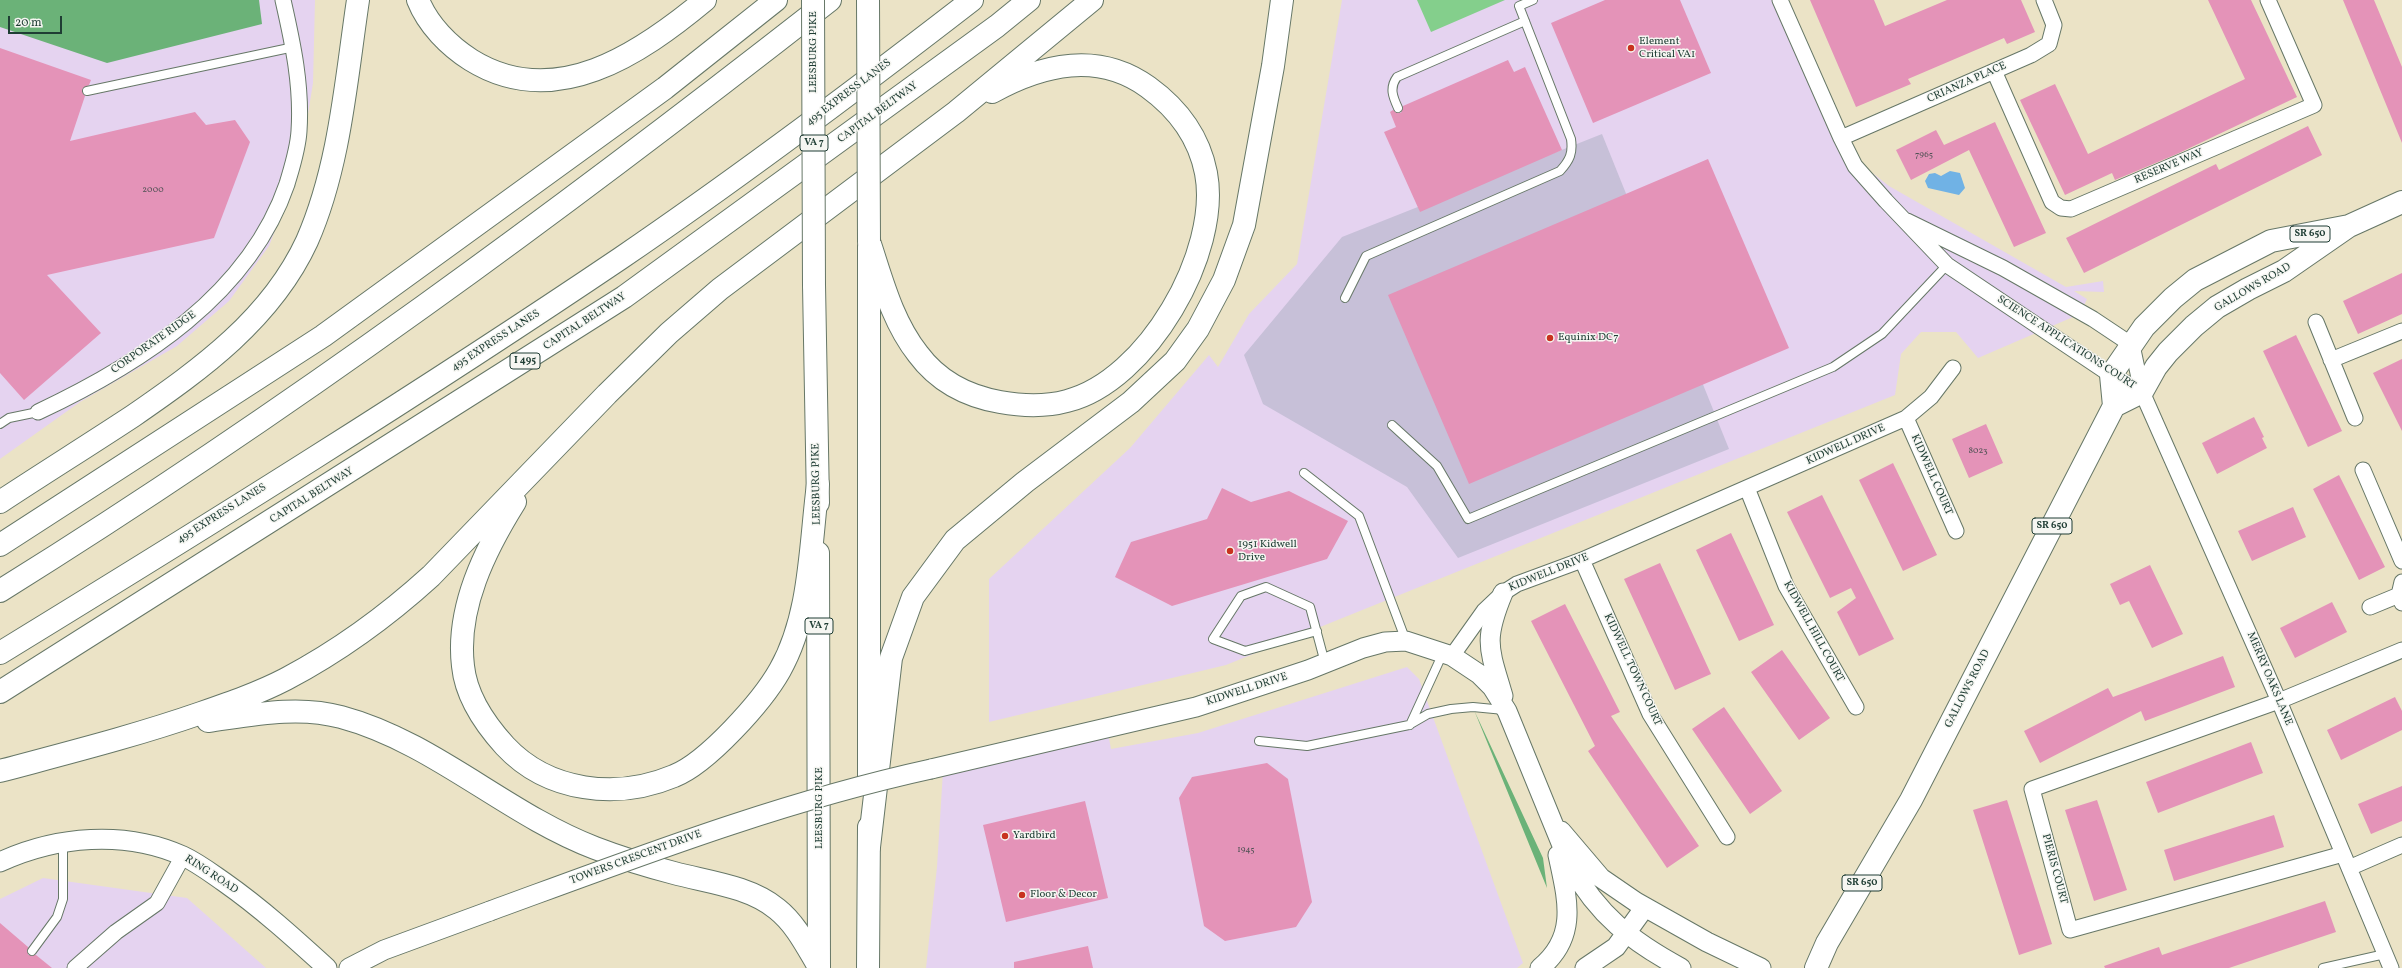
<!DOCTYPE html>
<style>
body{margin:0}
#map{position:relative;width:2402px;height:968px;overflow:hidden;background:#ebe3c6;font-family:Vollkorn,serif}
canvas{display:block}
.scale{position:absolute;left:8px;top:16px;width:54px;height:18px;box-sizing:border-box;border:2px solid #1f3d34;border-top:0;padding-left:5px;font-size:12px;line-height:14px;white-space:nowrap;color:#1f3d34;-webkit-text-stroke:3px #f6f6f2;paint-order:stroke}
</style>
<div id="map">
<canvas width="2402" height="968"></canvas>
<div class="scale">20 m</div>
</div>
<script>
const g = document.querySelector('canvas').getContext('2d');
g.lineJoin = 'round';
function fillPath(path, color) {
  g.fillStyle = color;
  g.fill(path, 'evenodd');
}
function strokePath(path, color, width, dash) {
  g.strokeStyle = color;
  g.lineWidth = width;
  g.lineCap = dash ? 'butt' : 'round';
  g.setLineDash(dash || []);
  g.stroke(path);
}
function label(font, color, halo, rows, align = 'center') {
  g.font = font + ' Vollkorn,serif';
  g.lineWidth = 3;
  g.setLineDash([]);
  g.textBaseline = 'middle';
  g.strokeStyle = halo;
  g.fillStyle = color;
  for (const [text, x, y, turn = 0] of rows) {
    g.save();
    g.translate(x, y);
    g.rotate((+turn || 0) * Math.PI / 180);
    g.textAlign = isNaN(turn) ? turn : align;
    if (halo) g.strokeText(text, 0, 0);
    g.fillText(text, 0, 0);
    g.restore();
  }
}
fillPath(new Path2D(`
 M0,0H315L313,83L299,169L269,246L229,301L177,346L80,402L0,459Z
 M1342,0H1781L1861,164L1889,186L2066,287L2103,281L2104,292L2074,291L2087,299L2080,314L1978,358L1956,332H1921L1901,354L1895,395L1226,665L989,722V579L1130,448L1209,355L1218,367L1249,314L1297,264Z
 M1407,667L1419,679L1523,963L1517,968H926L937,867L943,771L1108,733L1111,749L1198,733Z
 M43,878L187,898L266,968H0V899Z`), '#e5d3f0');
fillPath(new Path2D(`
 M1602,134L1729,449L1458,558L1407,487L1263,404L1244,355L1342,237Z`), '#c7c0d8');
fillPath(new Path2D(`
 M1417,0H1505L1431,32Z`), '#84cf8c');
fillPath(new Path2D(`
 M0,0H259L262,24L107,63L0,27Z
 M1474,710L1543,858L1547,888Z`), '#6bb278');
fillPath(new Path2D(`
 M1950,171L1960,173L1965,188L1959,195L1928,188L1925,181L1929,174L1935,173L1941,176Z`), '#70b2e5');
fillPath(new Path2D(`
 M1605,0H1680L1711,73L1593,123L1551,23Z
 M1810,0H1874L1885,26L1947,0H2021L2035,32L2007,44L2004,38L1908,79L1911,84L1856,107Z
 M2208,0H2251L2297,97L2177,154L2115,180L2112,173L2065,195L2020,100L2055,84L2088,154L2245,79Z
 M2343,0H2374L2402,67V143Z
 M0,48L91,80L89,85L82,89L85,96L70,141L195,112L206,125L235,120L250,142L214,238L47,275L101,333L24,400L0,373Z
 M1508,60L1514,72L1525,67L1562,150L1420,212L1384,132L1396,127L1390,112L1393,110L1401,113L1403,106Z
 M1995,122L2046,233L2014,247L1969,150L1911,180L1896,150L1936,130L1944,145Z
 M2308,126L2322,155L2084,273L2066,238L2216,164L2219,170Z
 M1708,159L1789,348L1469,484L1388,295Z
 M2402,273V314L2358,334L2343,301Z
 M2296,335L2342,431L2308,447L2263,351Z
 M2402,359V431L2373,373Z
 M2254,417L2264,437L2262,438L2267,448L2217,474L2202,443Z
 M1986,424L2003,463L1969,478L1952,439Z
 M1893,463L1937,555L1903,571L1859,480Z
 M2339,475L2385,567L2359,580L2313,489Z
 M1222,488L1251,502L1289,491L1348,521L1327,559L1172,606L1115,577L1131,542L1207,519Z
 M1822,495L1894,639L1859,656L1837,612L1856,598L1851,588L1830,598L1787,512Z
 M2293,507L2306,537L2252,561L2238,531Z
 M1731,533L1774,625L1739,641L1696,550Z
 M1660,563L1711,674L1675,690L1624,579Z
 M2150,565L2183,634L2152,648L2129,601L2120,605L2110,584Z
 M2332,602L2347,632L2295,658L2280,628Z
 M1565,604L1620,712L1611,716L1699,846L1667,868L1588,751L1595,746L1531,621Z
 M1782,650L1830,718L1799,740L1751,672Z
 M2223,656L2235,687L2145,721L2141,711L2040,763L2024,731L2108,688L2113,697Z
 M2395,697L2402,711V730L2341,760L2327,730Z
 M1724,707L1782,791L1750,814L1692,729Z
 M2251,742L2263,773L2158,813L2146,782Z
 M1267,763L1288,779L1312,902L1296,927L1225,941L1204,926L1179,798L1192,777Z
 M2402,786V821L2371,834L2358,804Z
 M2007,800L2052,944L2019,955L1973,810Z
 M2097,800L2127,890L2094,901L2065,810Z
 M1085,801L1108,898L1006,922L983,825Z
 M2274,815L2284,847L2174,881L2164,850Z
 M2325,901L2336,932L2229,968H2105L2104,966L2159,947L2162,955Z
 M0,923L28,947V955H36L52,968H0Z
 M1088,946L1093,968H1014V962Z`), '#e493b8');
const service = new Path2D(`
 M87,91L294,47
 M1398,108C1393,97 1389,88 1397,77L1525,21
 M1345,298L1366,256L1560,171C1570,160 1573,153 1571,139L1519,6L1533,0
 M0,424L9,418L38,412
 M1392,425L1437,466L1468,519L1833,367L1882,334L1947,265
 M1304,473L1359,516L1406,641
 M1317,631L1245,651L1213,639L1241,596L1266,587L1310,607C1315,626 1320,644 1325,663
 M1410,725L1443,653
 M1259,741L1307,746L1409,725L1428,714L1451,709L1473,707L1504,710
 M32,951L57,917L63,899V843
 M2323,968L2385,954`);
const minor = new Path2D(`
 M1780,0L1841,138L1855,166L1886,201L1947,265L2111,375L2142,392
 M1994,71L2052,202L2061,208L2071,209L2314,105L2268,0
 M1841,138L2031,55L2049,44L2054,25L2044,0
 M1907,221L2003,268L2093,319L2132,345L2142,392L2279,701L2391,968
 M2316,322L2355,418
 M2331,360L2402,331
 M38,412C140,364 249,295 287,184C292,167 298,149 299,131C302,86 293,44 283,0
 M1906,418L1956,531
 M2363,470L2402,561
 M1747,488L1786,586L1856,707
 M1582,560L1650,714L1727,837
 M2402,582L2399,595L2402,603
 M2370,607L2399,595
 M1452,656L1484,611L1503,593L1517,584L1582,560L1906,418L1931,397L1953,368
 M2343,854L2070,930L2032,789L2279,701L2402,650
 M2349,868L2402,845
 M75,968L116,932L157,903L183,856`);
const tertiary = new Path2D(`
 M1503,593C1483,641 1489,648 1503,696
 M931,769L1196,707L1308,670L1363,648L1385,642L1406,641L1452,656L1479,674L1492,687L1507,711L1570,865C1598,915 1631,941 1681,968
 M1561,831L1601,878L1636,902L1707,942L1761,968
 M0,862C56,836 125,830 183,856C198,863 211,873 224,882C261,908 294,938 327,968
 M349,968L384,950L490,911
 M1540,968C1579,936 1567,898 1558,855
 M1585,968L1616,947L1645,907`);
const primary = new Path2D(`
 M2114,406L2142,392L2156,367L2168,352L2194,326L2217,307L2248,289L2284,271L2349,226L2402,202
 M1816,968L1827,943L1911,800L2114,406L2111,375L2144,327L2173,298L2195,280L2271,241L2349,226`);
const trunk = new Path2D(`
 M814,285L818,503
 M818,553L819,968
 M869,781V247
 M868,968L869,827`);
const motorway = new Path2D(`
 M418,0C428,25 449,46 471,60C555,112 640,54 705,0
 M869,241C882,280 892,321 918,354C938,381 966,396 1000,402C1022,406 1045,407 1067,401C1147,381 1221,252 1206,173C1199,137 1177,108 1148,87C1098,51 1043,64 992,92
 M0,502C44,473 89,445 133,416C201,369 271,319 307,241C340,166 346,80 358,0
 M515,502C485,550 456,608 463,666C466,696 485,724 505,746C548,792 617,800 674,776C707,763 762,702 780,670C811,615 810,546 818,484
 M0,545L323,336L665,88L776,0
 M0,591C289,411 563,209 830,0
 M0,653C209,525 418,395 621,258C741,176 857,89 972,0
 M0,692L624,297L997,26L1029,0
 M208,721C251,715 298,705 341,717C434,742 506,814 595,848C621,858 647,866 674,873C707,882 749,886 777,909C796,924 807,947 819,967
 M0,771C67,753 135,736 201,713C230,703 259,693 286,679C339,651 387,616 431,576L607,394L669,333L720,289L956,112L1092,0
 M869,847L891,658L913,597L955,540L1025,482L1131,402L1175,361L1198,329L1224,280L1244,225L1273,66L1282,0`);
strokePath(service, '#667767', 10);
strokePath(minor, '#667767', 17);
strokePath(tertiary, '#667767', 21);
strokePath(primary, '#667767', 24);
strokePath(trunk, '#667767', 24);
strokePath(motorway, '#667767', 24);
strokePath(service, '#fff', 8);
strokePath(minor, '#fff', 15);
strokePath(tertiary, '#fff', 19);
strokePath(primary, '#fff', 22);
strokePath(trunk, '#fff', 22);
strokePath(motorway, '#fff', 22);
const tertiaryBridge = new Path2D(`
 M490,911C635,858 780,802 931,769`);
const trunkBridge = new Path2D(`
 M813,0L814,285
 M868,0L869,241`);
strokePath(tertiaryBridge, '#667767', 21, []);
strokePath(trunkBridge, '#667767', 24, []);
strokePath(tertiaryBridge, '#fff', 19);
strokePath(trunkBridge, '#fff', 22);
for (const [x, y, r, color] of [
 [1631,48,4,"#c8321e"],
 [1550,338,4,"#c8321e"],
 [1230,551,4,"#c8321e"],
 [1005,836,4,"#c8321e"],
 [1022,895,4,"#c8321e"]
]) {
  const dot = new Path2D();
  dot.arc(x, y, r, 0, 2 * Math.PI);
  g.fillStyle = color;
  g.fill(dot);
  strokePath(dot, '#f6f6f2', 1.5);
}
label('9px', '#505255', null, [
 ["7965",1924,155],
 ["2000",153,190],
 ["8023",1978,451],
 ["1945",1246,850]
]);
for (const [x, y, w] of [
 [814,143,28],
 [2310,234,40],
 [525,361,30],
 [2052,526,40],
 [819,626,28],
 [1862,883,40]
]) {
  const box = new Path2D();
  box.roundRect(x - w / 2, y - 8, w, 16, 3);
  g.fillStyle = '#f6f6f2';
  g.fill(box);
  strokePath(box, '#1f3d34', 1);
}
label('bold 10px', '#1f3d34', null, [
 ["VA 7",814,143],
 ["SR 650",2310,234],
 ["I 495",525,361],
 ["SR 650",2052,526],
 ["VA 7",819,626],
 ["SR 650",1862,883]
]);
label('11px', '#1f3d34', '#f6f6f2', [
 ["Element",1639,42],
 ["Critical VA1",1639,55],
 ["Equinix DC7",1558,338],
 ["1951 Kidwell",1238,545],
 ["Drive",1238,558],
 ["Yardbird",1013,836],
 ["Floor & Decor",1030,895]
], 'left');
label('11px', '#1f3d34', '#f6f6f2', [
 ["LEESBURG PIKE",814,52,-90],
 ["CRIANZA PLACE",1967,83,-24],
 ["495 EXPRESS LANES",849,93,-37],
 ["CAPITAL BELTWAY",878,113,-36],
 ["RESERVE WAY",2169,167,-23],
 ["GALLOWS ROAD",2253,288,-30],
 ["CAPITAL BELTWAY",585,322,-33],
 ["495 EXPRESS LANES",496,341,-33],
 ["CORPORATE RIDGE",154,343,-35],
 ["SCIENCE APPLICATIONS COURT",2066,343,33],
 ["KIDWELL DRIVE",1846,445,-24],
 ["KIDWELL COURT",1931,475,66],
 ["LEESBURG PIKE",817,484,-91],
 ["CAPITAL BELTWAY",312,496,-32],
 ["495 EXPRESS LANES",222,514,-32],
 ["KIDWELL DRIVE",1549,573,-22],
 ["KIDWELL HILL COURT",1813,632,61],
 ["KIDWELL TOWN COURT",1632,670,65],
 ["MERRY OAKS LANE",2269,679,67],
 ["GALLOWS ROAD",1968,689,-63],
 ["KIDWELL DRIVE",1247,690,-18],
 ["LEESBURG PIKE",820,808,-90],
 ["TOWERS CRESCENT DRIVE",636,858,-20],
 ["PIERIS COURT",2054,869,75],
 ["RING ROAD",211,875,33]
]);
</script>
